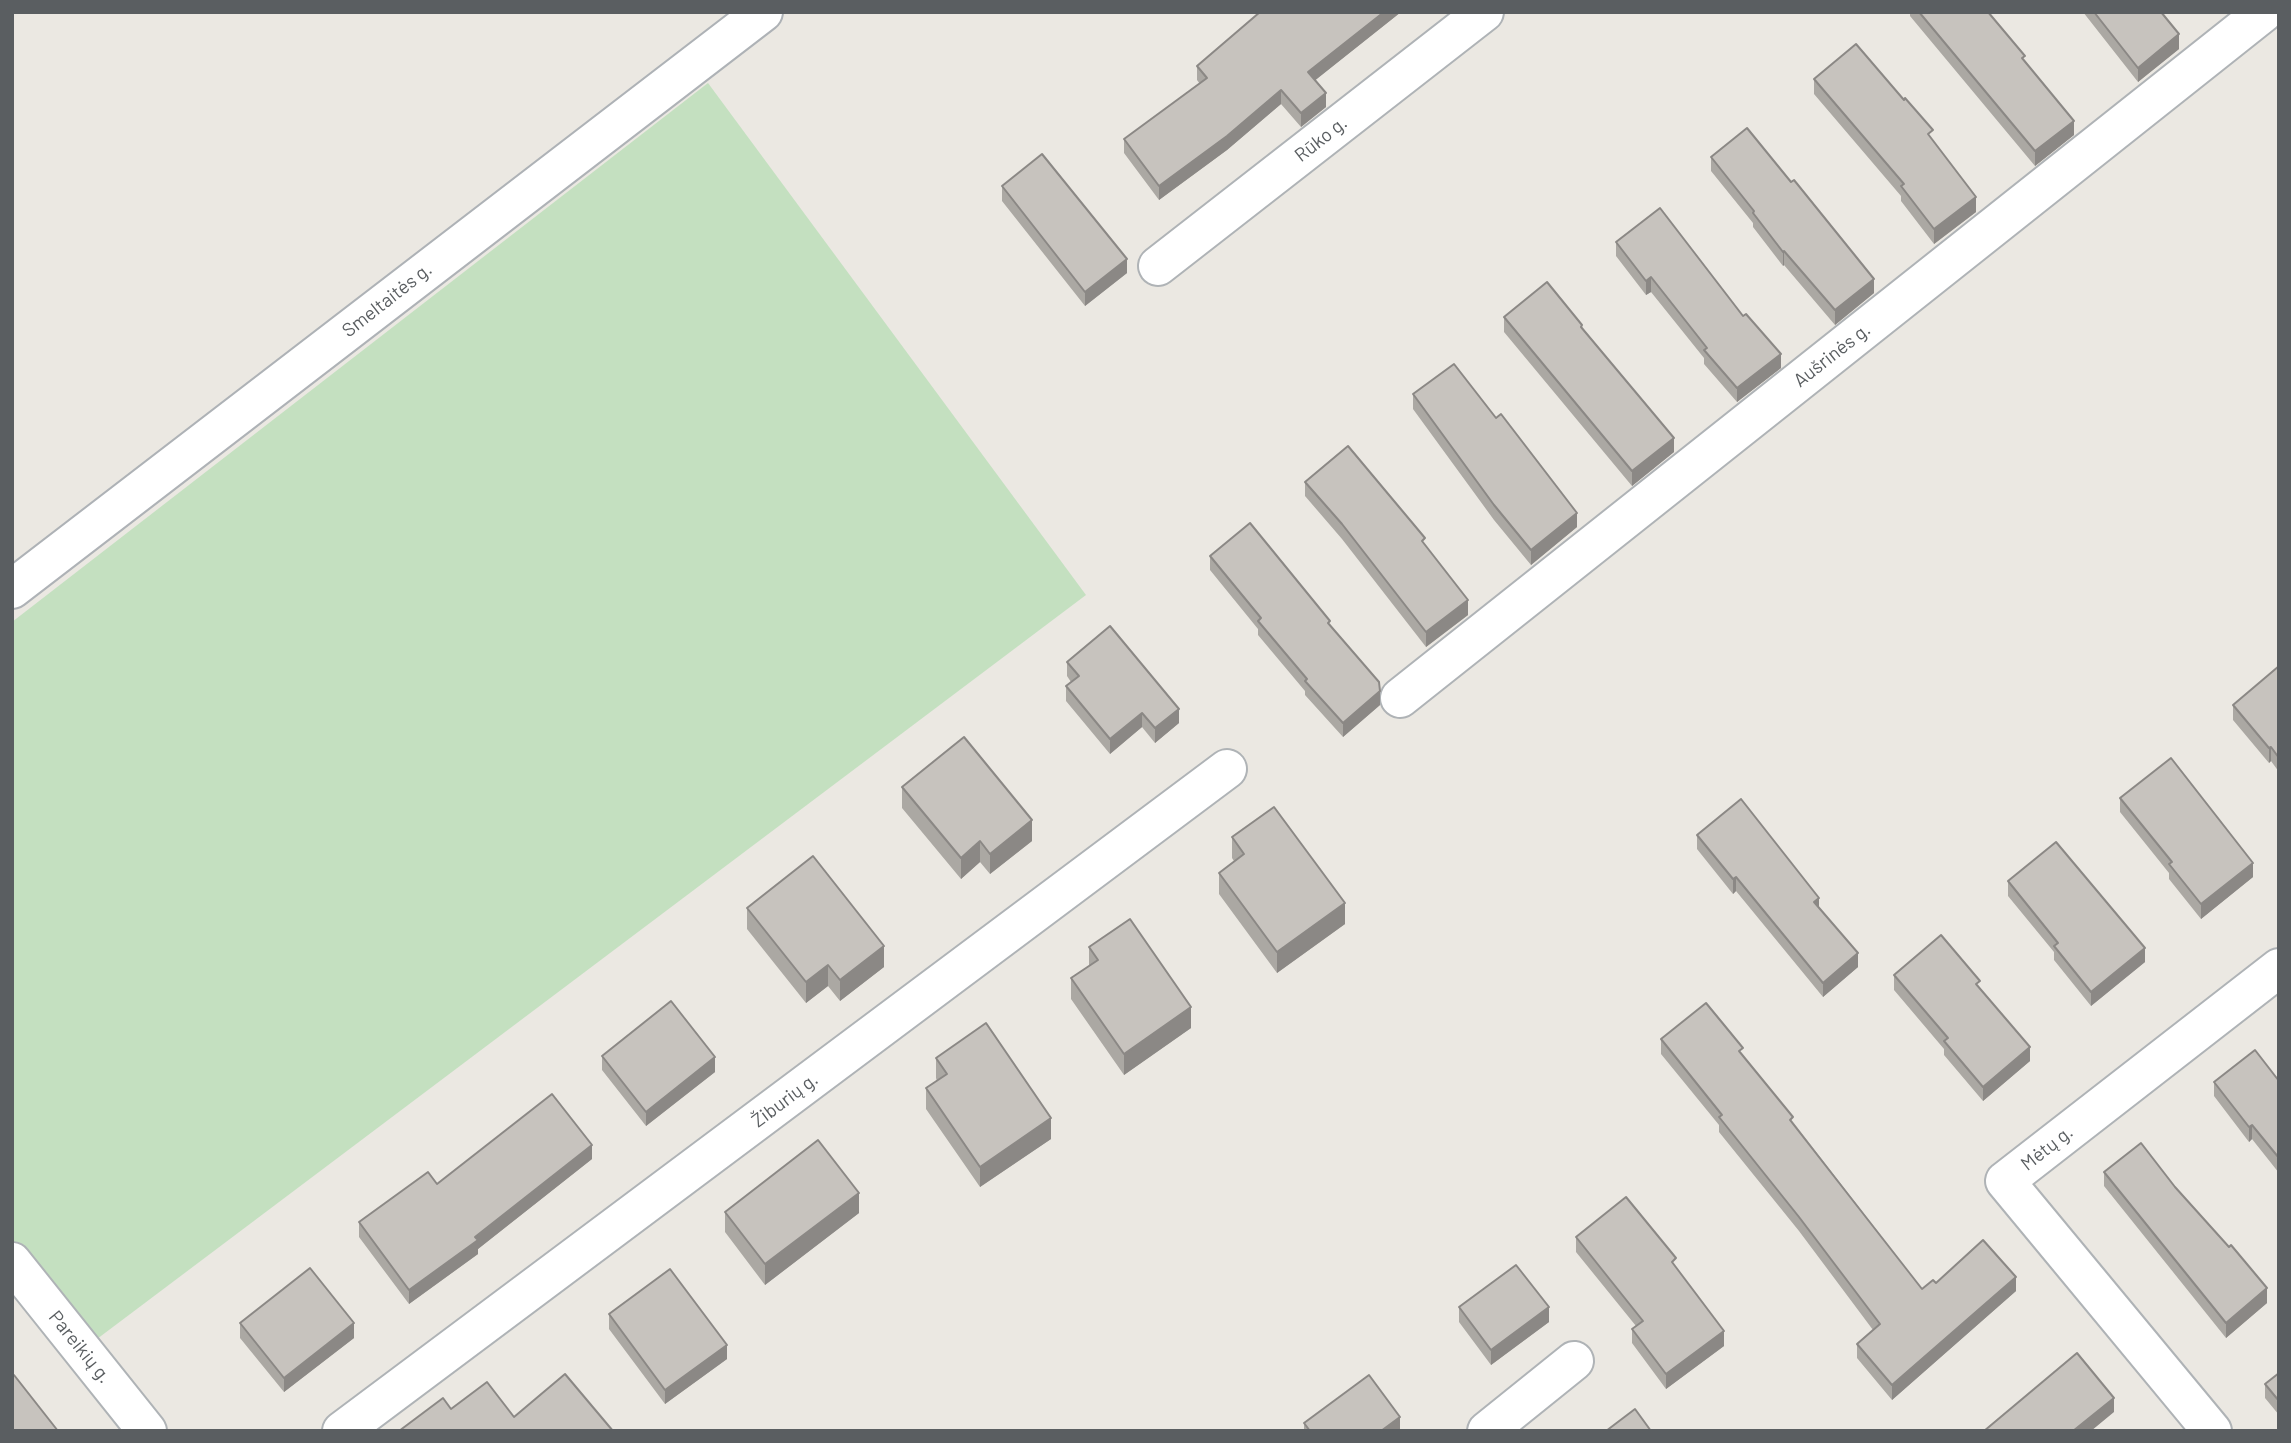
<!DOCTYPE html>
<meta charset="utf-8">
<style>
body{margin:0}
#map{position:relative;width:2291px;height:1443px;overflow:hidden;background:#ebe8e2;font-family:Barlow,sans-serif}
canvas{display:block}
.frame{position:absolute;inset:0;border:14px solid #5a5e61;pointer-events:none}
</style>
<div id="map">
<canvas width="2291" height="1443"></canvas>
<div class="frame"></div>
</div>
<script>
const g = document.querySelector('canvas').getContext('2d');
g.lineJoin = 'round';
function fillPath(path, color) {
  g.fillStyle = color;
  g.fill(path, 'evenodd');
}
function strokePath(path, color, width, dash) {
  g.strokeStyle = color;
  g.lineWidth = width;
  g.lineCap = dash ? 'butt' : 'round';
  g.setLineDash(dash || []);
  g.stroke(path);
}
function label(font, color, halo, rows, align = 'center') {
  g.font = font + ' Barlow,sans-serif';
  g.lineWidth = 7;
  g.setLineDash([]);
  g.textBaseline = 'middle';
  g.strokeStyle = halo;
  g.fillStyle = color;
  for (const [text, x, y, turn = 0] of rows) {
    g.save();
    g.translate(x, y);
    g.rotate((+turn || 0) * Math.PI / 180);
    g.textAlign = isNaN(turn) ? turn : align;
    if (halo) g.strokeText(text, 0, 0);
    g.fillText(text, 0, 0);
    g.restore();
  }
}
fillPath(new Path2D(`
 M708,83L1086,595L93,1342L12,1240V622Z`), '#c4e0c0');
const minor = new Path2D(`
 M1158,266L1484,12
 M1400,698L2264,12
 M12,1262L147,1431
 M342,1431L1227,769
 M1487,1431L1574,1361
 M2212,1431L2005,1181L2279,968`);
const secondary = new Path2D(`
 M12,589L763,12`);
strokePath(minor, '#afb3b6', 42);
strokePath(secondary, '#aeb2b6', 42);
strokePath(minor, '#fff', 38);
strokePath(secondary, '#fff', 38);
fillPath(new Path2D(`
 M1260,12H1401L1315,80L1326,107L1301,127L1281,104L1227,150L1159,200L1124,153V139L1200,84L1197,80V66Z
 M1910,12H1988L2025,62L2074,135L2035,166L1910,16Z
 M2083,12H2161L2179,49L2138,82Z
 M1814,79L1933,140L1976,212L1934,244L1901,201V196L1814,94Z
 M1711,157L1874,293L1835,325L1784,265L1783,266L1753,227V223L1711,171Z
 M1002,186L1127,273L1085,306L1002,201Z
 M1616,242L1781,368L1737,402L1704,364V358L1651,292L1646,295L1616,256Z
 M1504,317L1582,329L1674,452L1632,486L1504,332Z
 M1413,394L1496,418L1577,527L1531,565L1494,520L1413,409Z
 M1305,482L1468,615L1426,647L1342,539L1305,496Z
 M1210,556L1330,626L1380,705L1343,737L1305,695V691L1258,635V629L1210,570Z
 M1067,662L1179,723L1155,743L1142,727L1110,754L1066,701V686L1071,682L1067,676Z
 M2279,666V772L2271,761L2269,763L2233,720V705Z
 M902,787L1032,841L990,874L980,862L961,879L902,808Z
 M2120,798L2253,877L2201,919L2169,879V873L2120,812Z
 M1697,835L1858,967L1823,997L1736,891L1733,894L1697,849Z
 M1232,837L1345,924L1277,973L1219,894V873L1234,861L1232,858Z
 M2008,881L2145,962L2091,1006L2054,960V952L2008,896Z
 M747,908L884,967L840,1001L828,986L806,1003L747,929Z
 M1089,947L1191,1028L1124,1075L1071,999V978L1089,966Z
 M1894,975L1980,988L2030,1061L1983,1101L1944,1055V1049L1894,990Z
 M1661,1039L1743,1057L1922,1289L1936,1283L2016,1291L1892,1400L1857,1358V1344L1873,1330L1799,1231L1719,1132V1125L1661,1054Z
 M602,1056L715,1072L646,1126L602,1070Z
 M936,1058L1051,1139L980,1187L926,1109V1088L937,1081L936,1078Z
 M2279,1081V1173L2252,1139L2249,1142L2214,1096V1082Z
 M592,1159L478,1249V1254L409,1304L359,1237V1222L437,1184Z
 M2104,1172L2175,1187L2229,1247L2267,1303L2226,1338L2104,1186Z
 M725,1212L859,1213L765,1285L725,1232Z
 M1576,1237L1676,1267L1724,1346L1666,1389L1632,1343V1329L1636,1326L1576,1252Z
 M1459,1307L1549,1322L1491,1365L1459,1322Z
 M609,1314L727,1359L665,1404L609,1329Z
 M240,1323L354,1338L284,1392L240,1338Z
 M2279,1373V1415L2265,1398V1384Z
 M1304,1423L1400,1431H1304Z`), '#aba8a3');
fillPath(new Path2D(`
 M1384,12H1401L1308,86V72Z
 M2179,34V49L2138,82V68Z
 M1281,90V104L1227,150L1159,200V186Z
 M1326,93V107L1301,127V113Z
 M2074,121V135L2035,166V151Z
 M1976,197V212L1934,244V229Z
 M1784,251V265L1783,266V252Z
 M1127,259V273L1085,306V292Z
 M1651,277V292L1646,295V281Z
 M1874,279V293L1835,325V310Z
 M1781,354V368L1737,402V388Z
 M1674,438V452L1632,486V471Z
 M1577,513V527L1531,565V550Z
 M1468,600V615L1426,647V632Z
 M1380,691V705L1343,737V723Z
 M1179,709V723L1155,743V728Z
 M1142,713V727L1110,754V739Z
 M2271,747V761L2269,763V748Z
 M1032,820V841L990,874V854Z
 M980,841V862L961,879V858Z
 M2253,863V877L2201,919V904Z
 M1736,877V891L1733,894V879Z
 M1819,898V912L1814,902Z
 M1345,903V924L1277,973V952Z
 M884,946V967L840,1001V980Z
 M2145,948V962L2091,1006V992Z
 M1858,953V967L1823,997V983Z
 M828,965V986L806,1003V982Z
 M1191,1007V1028L1124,1075V1054Z
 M2030,1047V1061L1983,1101V1087Z
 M715,1057V1072L646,1126V1112Z
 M1051,1118V1139L980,1187V1167Z
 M2252,1125V1139L2249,1142V1127Z
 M592,1145V1159L478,1249V1254L409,1304V1290Z
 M859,1193V1213L765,1285V1264Z
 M2016,1277V1291L1892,1400V1385Z
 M2267,1288V1303L2226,1338V1323Z
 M1549,1307V1322L1491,1365V1350Z
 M354,1323V1338L284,1392V1378Z
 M1724,1331V1346L1666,1389V1374Z
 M727,1345V1359L665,1404V1390Z
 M2114,1398V1412L2091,1431H2073Z
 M1400,1417V1431H1381Z`), '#8b8885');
const building = new Path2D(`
 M1260,12H1384L1308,72L1326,93L1301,113L1281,90L1227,136L1159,186L1124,139L1207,78L1197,66Z
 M1919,12H1988L2025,56L2022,58L2074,121L2035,151Z
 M2094,12H2161L2179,34L2138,68Z
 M1856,44L1904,100L1905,98L1933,130L1928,134L1976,197L1934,229L1901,186L1904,184L1814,79Z
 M1747,128L1791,182L1794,180L1874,279L1835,310L1784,251L1783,252L1753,213L1754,211L1711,157Z
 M1042,154L1127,259L1085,292L1002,186Z
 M1660,208L1743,316L1746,314L1781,354L1737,388L1704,350L1707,348L1651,277L1646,281L1616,242Z
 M1547,282L1582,325L1581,327L1674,438L1632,471L1504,317Z
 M1454,364L1496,418L1501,414L1577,513L1531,550L1494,505L1413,394Z
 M1348,446L1425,538L1422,541L1468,600L1426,632L1342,524L1305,482Z
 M1250,523L1330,621L1328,623L1379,682L1380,691L1343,723L1305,681L1307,679L1258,621L1261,618L1210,556Z
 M1110,626L1179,709L1155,728L1142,713L1110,739L1066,686L1079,676L1067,662Z
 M2279,666V758L2271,747L2269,748L2233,705Z
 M964,737L1032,820L990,854L980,841L961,858L902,787Z
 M2171,758L2253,863L2201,904L2169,864L2172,862L2120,798Z
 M1741,799L1819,898L1814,902L1858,953L1823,983L1736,877L1733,879L1697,835Z
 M1274,807L1345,903L1277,952L1219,873L1244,854L1232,837Z
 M2056,842L2145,948L2091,992L2054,946L2058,943L2008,881Z
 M813,856L884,946L840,980L828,965L806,982L747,908Z
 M1130,919L1191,1007L1124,1054L1071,978L1098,960L1089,947Z
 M1941,935L1980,981L1976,984L2030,1047L1983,1087L1944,1041L1948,1038L1894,975Z
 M671,1001L715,1057L646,1112L602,1056Z
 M1706,1003L1743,1048L1739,1051L1793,1117L1790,1120L1922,1289L1933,1280L1936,1283L1983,1240L2016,1277L1892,1385L1857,1344L1880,1324L1799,1217L1719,1117L1722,1115L1661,1039Z
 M986,1023L1051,1118L980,1167L926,1088L947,1074L936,1058Z
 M2255,1050L2279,1081V1158L2252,1125L2249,1127L2214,1082Z
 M552,1094L592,1145L475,1237L478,1240L409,1290L359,1222L428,1172L437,1184Z
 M818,1140L859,1193L765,1264L725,1212Z
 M2141,1143L2175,1187L2229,1247L2231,1245L2267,1288L2226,1323L2104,1172Z
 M1626,1197L1676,1258L1672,1262L1724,1331L1666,1374L1632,1329L1643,1321L1576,1237Z
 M1516,1265L1549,1307L1491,1350L1459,1307Z
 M310,1268L354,1323L284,1378L240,1323Z
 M670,1269L727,1345L665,1390L609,1314Z
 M2077,1353L2114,1398L2073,1431H1984Z
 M2279,1373V1401L2265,1384Z
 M565,1374L613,1431H399L443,1398L451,1409L487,1382L514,1417Z
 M14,1375L58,1431H12V1376Z
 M1369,1375L1400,1417L1381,1431H1310L1304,1423Z
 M1635,1409L1651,1431H1606Z`);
fillPath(building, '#c7c3be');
strokePath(building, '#8b8885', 2);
label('19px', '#5a5e61', '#fff', [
 ["Rūko g.",1321,139,-38],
 ["Smeltaitės g.",387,300,-38],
 ["Aušrinės g.",1832,355,-38],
 ["Žiburių g.",785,1100,-37],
 ["Mėtų g.",2047,1148,-38],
 ["Pareikių g.",80,1347,51]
]);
</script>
